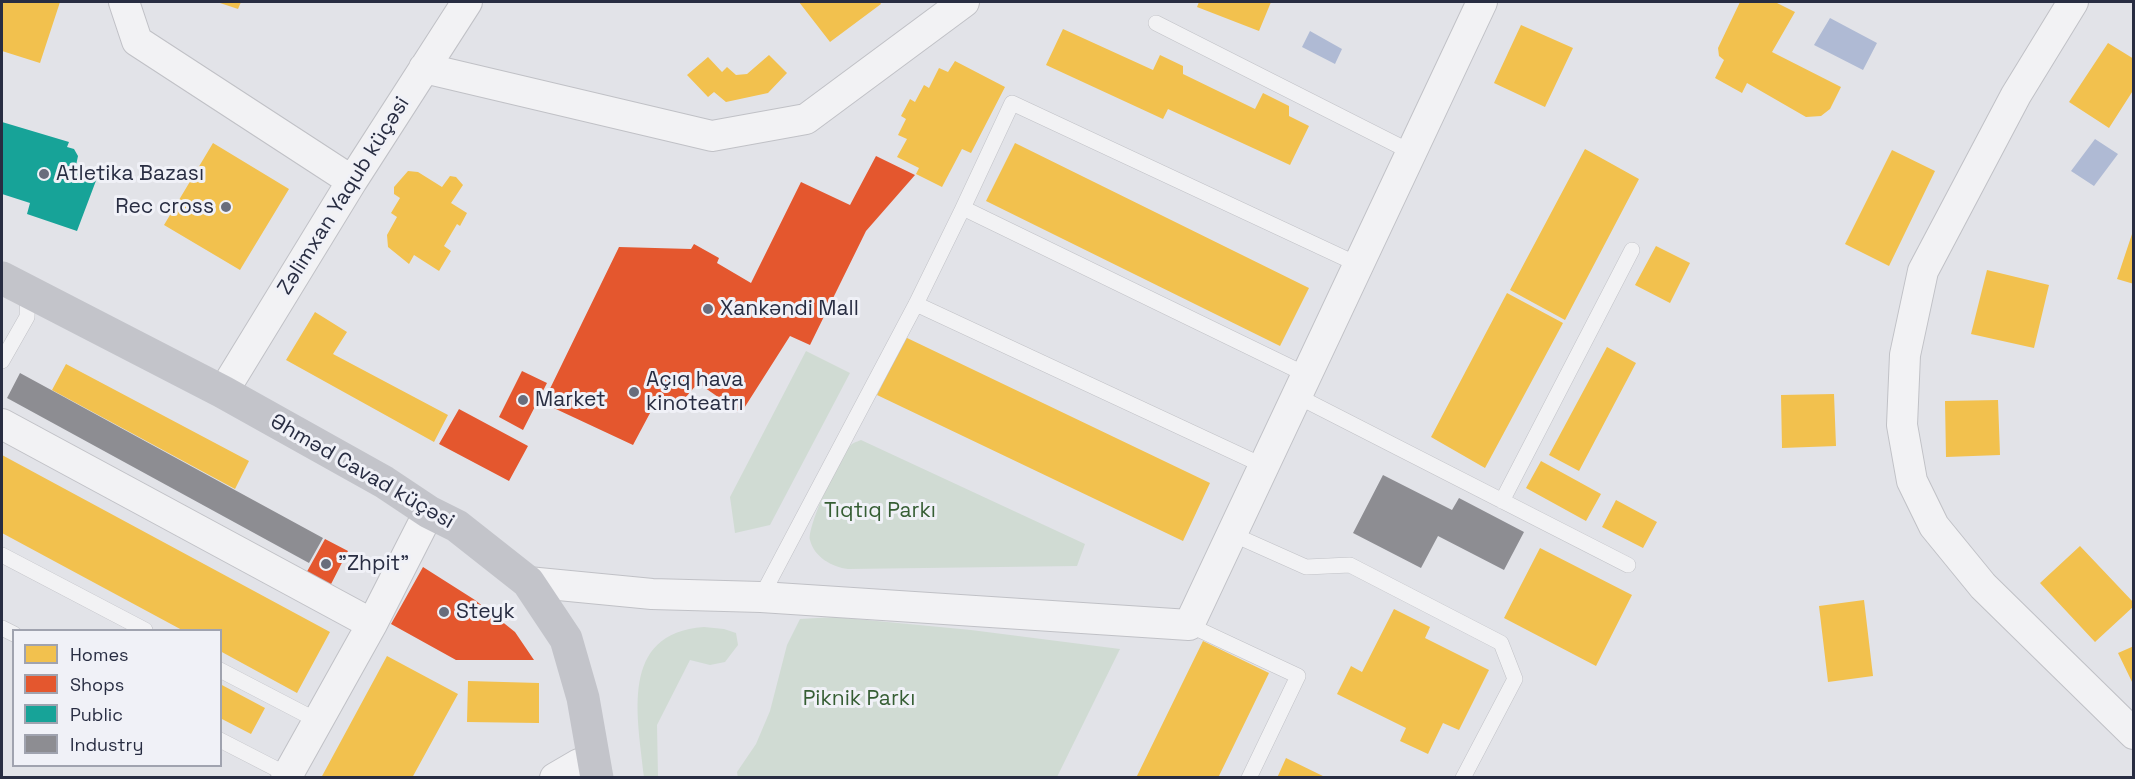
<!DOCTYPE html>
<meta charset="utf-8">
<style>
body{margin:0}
#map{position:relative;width:2135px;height:779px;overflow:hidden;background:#e2e3e8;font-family:"Space Grotesk",sans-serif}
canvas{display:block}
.frame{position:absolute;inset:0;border:3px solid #282d42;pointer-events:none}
.legend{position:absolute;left:12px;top:629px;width:210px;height:138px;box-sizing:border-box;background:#f0f1f7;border:2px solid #a0a3af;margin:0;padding:8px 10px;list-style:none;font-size:18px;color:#282d42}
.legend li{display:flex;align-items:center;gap:12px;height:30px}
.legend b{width:30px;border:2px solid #a0a3af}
</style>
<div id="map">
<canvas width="2135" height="779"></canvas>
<div class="frame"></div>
<ul class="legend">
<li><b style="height:16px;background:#f2c14e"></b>Homes</li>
<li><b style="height:16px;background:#e4572e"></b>Shops</li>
<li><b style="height:16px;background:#17a398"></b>Public</li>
<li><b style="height:16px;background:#8d8d92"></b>Industry</li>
</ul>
</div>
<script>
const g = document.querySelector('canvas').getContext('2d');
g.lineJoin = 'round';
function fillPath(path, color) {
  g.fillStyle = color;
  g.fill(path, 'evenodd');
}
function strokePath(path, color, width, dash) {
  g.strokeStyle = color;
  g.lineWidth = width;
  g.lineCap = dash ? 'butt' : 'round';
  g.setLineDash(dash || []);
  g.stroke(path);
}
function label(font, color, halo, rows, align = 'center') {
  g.font = font + ' "Space Grotesk",sans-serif';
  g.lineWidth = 6;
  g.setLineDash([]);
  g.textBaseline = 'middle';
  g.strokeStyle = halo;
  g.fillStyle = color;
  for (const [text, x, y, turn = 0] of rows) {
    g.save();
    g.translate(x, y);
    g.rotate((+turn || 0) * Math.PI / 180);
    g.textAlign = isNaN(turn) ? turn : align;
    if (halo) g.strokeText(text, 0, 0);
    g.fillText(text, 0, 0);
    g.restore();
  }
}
fillPath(new Path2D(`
 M806,351L850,373L770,525L735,533L730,497Z
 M861,440L1085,544L1077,566L848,569C832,567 814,557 810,540C807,527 839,457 849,447C852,443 856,442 861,440Z
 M835,617L971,630L1120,649L1057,777L738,778L737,772L756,744L770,711L787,645L800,619Z
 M704,627L724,629L736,633L738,645L725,662L710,665L690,660L657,725L658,777H644C638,718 618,633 704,627Z`), '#d0dbd3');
fillPath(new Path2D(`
 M1830,18L1877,43L1863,70L1814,45Z
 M1310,31L1342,49L1335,64L1302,47Z
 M2095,139L2118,154L2094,186L2071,171Z`), '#afbad4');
fillPath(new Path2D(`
 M2,2H60L40,63L2,51Z
 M217,2H241L238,9Z
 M799,2H880L881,4L830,42Z
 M1199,2H1271L1259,31L1197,7Z
 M1740,2H1775L1795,12L1772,52L1841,87L1830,109L1821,116L1806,117L1747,83L1742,93L1715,78L1724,60L1719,56L1718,48Z
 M1521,25L1573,48L1545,107L1494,83Z
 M1063,29L1153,70L1160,55L1183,66V74L1255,109L1263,93L1289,106V116L1309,126L1290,165L1168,109L1163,119L1046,65Z
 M2108,43L2134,59V89L2109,128L2069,102Z
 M769,55L787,73L768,93L726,102L714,92L708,97L687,75L708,57L722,72L727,67L736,75L747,74Z
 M955,61L1005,87L971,153L962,149L942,187L916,174L919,168L897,157L907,139L898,135L906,119L901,116L910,99L915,102L924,85L929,88L939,68L948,72Z
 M213,143L289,189L240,270L164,225Z
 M1015,143L1309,288L1280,346L986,201Z
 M1585,149L1639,179L1565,320L1510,290Z
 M1892,150L1935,171L1889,266L1845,244Z
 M408,171L418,172L442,187L450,176L456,177L463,185L451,203L467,213L460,226L457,224L444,246L451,251L439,271L414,255L409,264L388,247L387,235L397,217L391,213L400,198L394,194V187Z
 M2133,231H2134V284L2117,279Z
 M1656,246L1690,263L1670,303L1635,285Z
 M1987,270L2049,285L2034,348L1971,334Z
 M1507,293L1563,323L1485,468L1431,437Z
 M315,312L347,332L333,354L448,415L434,442L286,360Z
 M905,337L1210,483L1183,541L877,395Z
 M1607,347L1636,363L1579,471L1549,455Z
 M66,364L249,461L235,489L52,390Z
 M1834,394L1836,446L1782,448L1781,395Z
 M1998,400L2000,455L1946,457L1945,401Z
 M2,455L330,632L297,693L220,651V630H182L2,533Z
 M1541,461L1601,494L1586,521L1526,488Z
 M1616,500L1657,522L1643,548L1602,527Z
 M2080,546L2134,603V606L2095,642L2040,583Z
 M1540,548L1632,595L1596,666L1504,618Z
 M1864,600L1873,676L1828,682L1819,606Z
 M1394,609L1430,627L1425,638L1489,670L1459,730L1443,723L1428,754L1400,741L1406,728L1337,694L1351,666L1362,672Z
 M1203,641L1269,673L1218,778H1136Z
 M2134,646V686L2118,653Z
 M387,656L458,694L412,778H321Z
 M468,681L539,683V723L467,722Z
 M220,684L265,708L251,734L220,718Z
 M1286,758L1327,778H1277Z`), '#f2c14e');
fillPath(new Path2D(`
 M876,156L915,175L866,231L810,345L790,336L741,413L698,383L685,398L666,401L657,400L633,445L543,403L619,247L691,249L694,244L719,258L717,263L751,283L801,182L850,205Z
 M522,371L547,383L523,430L499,417Z
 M459,409L528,446L509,481L439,444Z
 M325,539L348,551L328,590L304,577Z
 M423,567L475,600L515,632L534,660H456L391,624Z`), '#e4572e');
fillPath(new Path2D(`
 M2,122L69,142L67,147L74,149L78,156L75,170L97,178L77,231L27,214L30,203L2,194Z`), '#17a398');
fillPath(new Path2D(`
 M20,373L323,538L309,563L7,398Z
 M1383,475L1452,510L1459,498L1524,532L1504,570L1438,536L1421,568L1353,533Z`), '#8d8d92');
const lane = new Path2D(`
 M1156,23L1411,152
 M963,208L1012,103L1357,264
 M916,304L1264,466
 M2,361L27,317L28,291
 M1297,396L1628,565
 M1502,501L1632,250
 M1232,534L1306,567L1350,565L1501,643L1515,679L1463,778
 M2,555L145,630
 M761,597L916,304L963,208L1307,375
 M1189,625L1298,676L1249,778
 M2,628L14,634
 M220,670L318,721
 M220,740L288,775`);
const street = new Path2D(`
 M124,2L137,41L352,181
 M2073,2L2016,95L1923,271L1905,355L1902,425L1912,481L1934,526L1983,586L2134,734
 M424,68L712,136L806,119L964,2
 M223,392L352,181L467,2
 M2,424L372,624
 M528,582L652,594L761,597L1189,625L1482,2
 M286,778L372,624L429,512
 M555,778L579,764`);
strokePath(lane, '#c0c1c6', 16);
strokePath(street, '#c0c1c6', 32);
strokePath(lane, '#f2f2f4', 15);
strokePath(street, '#f2f2f4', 30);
strokePath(new Path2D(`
 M2,278L223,392L384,482L429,512L457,526L528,582L566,639L583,698L597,778`), '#c3c4ca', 33);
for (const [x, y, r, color] of [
 [44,174,6,"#696d7c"],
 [226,207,6,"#696d7c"],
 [708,309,6,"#696d7c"],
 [634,392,6,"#696d7c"],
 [523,400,6,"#696d7c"],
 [326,564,6,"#696d7c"],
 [444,612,6,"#696d7c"]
]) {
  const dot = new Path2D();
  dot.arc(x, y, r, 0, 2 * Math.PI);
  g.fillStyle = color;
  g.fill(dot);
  strokePath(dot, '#f0f1f7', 2);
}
label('21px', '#282d42', '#f0f1f7', [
 ["Atletika Bazası",56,174],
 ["Rec cross",214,207,"right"],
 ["Xankəndi Mall",720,309],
 ["Açıq hava",646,380],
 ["kinoteatrı",646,404],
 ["Market",535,400],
 ["\"Zhpit\"",338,564],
 ["Steyk",456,612]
], 'left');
label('21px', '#282d42', '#f0f1f7', [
 ["Zəlimxan Yaqub küçəsi",344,196,-58],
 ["Əhməd Cavad küçəsi",362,472,30]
]);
label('21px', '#365e34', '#f0f1f7', [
 ["Tıqtıq Parkı",880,511],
 ["Piknik Parkı",859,699]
]);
</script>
